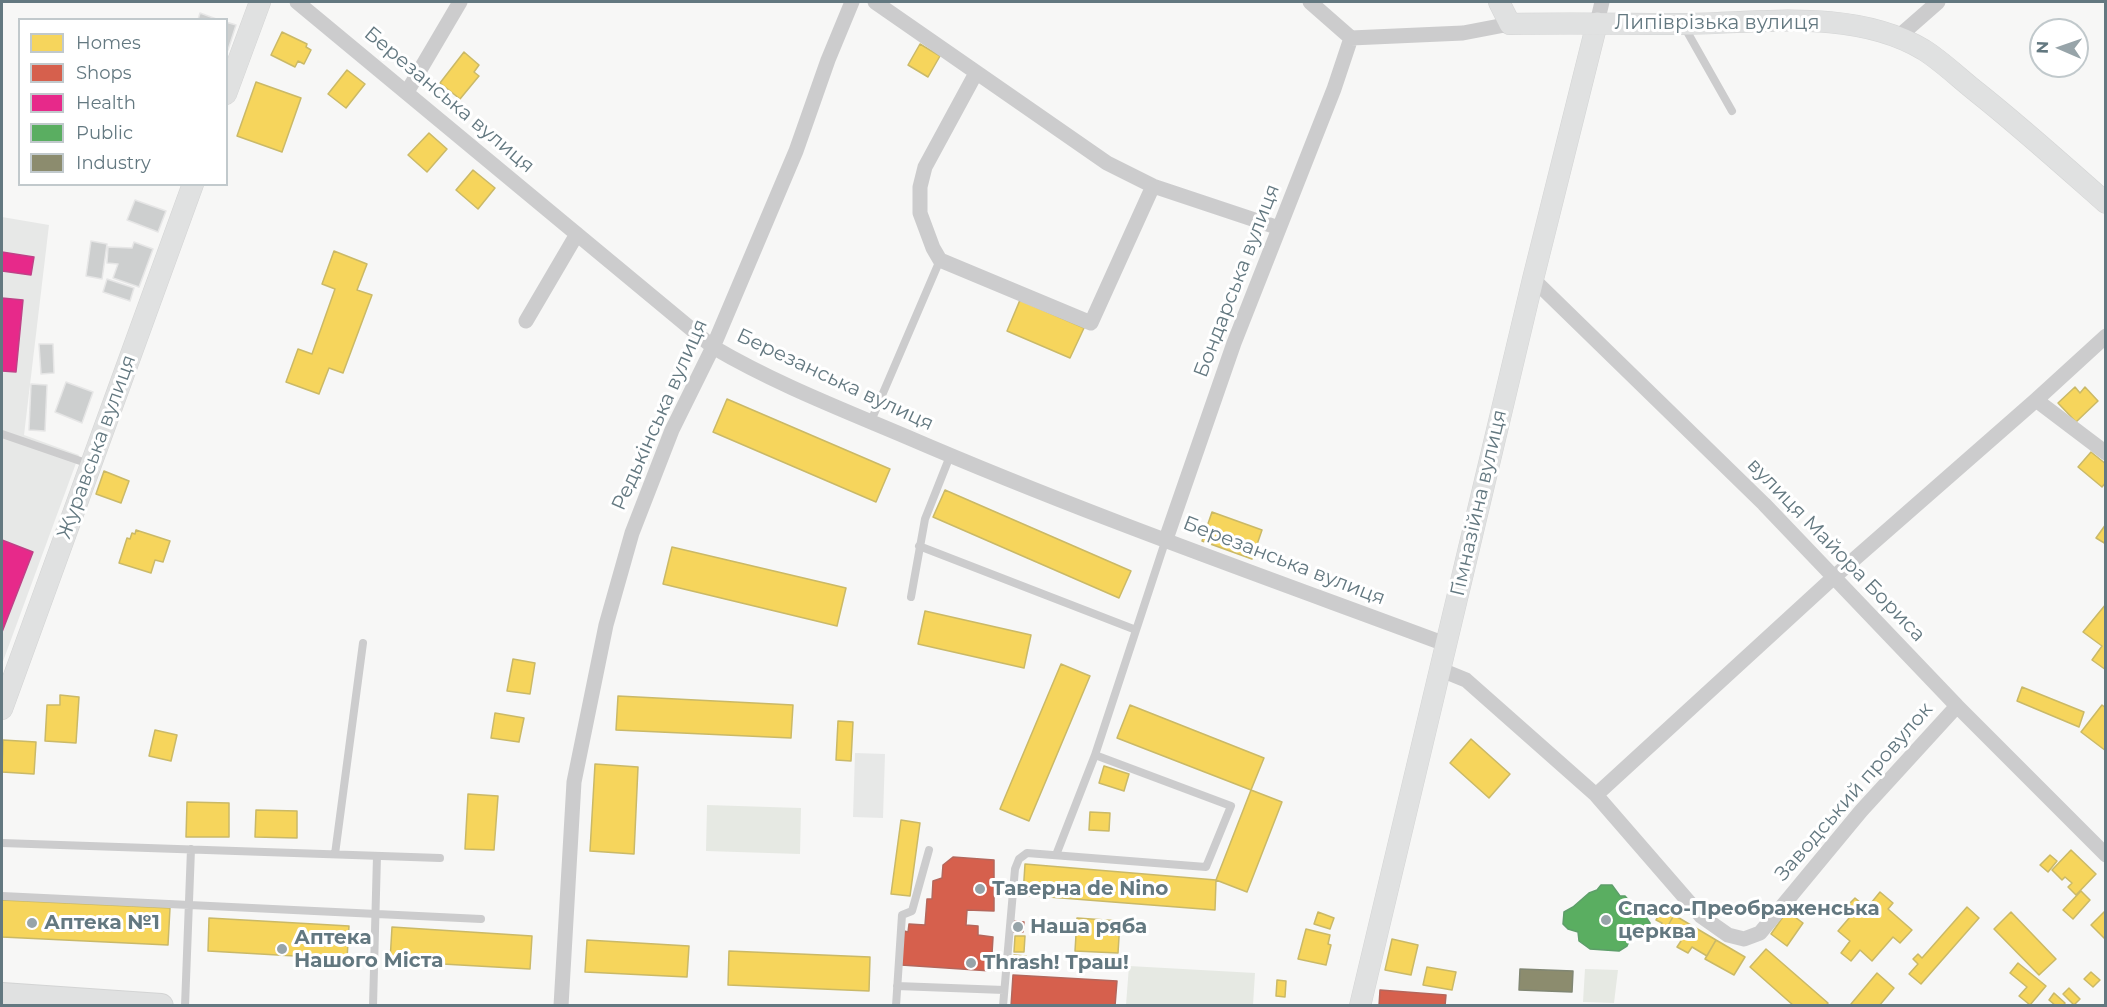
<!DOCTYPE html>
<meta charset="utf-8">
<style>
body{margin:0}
#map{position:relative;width:2107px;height:1007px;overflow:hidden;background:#f7f7f6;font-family:Montserrat,sans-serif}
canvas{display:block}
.frame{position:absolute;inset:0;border:3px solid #637880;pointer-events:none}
.legend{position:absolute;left:18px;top:18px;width:210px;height:168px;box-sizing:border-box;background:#fff;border:2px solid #c1c9cc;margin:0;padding:8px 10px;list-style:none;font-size:18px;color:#637880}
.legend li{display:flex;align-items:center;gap:12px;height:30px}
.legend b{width:30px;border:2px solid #c1c9cc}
.north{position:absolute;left:2029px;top:18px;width:60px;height:60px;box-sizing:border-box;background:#fff;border:2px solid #c1c9cc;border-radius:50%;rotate:272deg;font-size:16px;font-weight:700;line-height:24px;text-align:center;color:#637880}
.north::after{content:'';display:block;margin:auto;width:21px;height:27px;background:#97a4a9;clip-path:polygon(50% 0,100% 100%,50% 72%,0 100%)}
</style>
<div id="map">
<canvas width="2107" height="1007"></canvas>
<div class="frame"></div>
<ul class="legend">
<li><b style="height:16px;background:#f6d55c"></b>Homes</li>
<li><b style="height:16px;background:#d6604d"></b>Shops</li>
<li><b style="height:16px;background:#e7298a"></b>Health</li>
<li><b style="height:16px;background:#5aae61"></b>Public</li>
<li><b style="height:16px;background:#8c8c6e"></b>Industry</li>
</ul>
<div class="north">N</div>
</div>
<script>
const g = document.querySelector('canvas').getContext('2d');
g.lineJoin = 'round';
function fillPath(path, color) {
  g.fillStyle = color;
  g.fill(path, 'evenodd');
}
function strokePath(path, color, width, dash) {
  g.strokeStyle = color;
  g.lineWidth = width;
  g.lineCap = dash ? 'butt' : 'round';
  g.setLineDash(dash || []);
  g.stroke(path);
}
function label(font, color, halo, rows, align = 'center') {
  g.font = font + ' Montserrat,sans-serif';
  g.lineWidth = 6;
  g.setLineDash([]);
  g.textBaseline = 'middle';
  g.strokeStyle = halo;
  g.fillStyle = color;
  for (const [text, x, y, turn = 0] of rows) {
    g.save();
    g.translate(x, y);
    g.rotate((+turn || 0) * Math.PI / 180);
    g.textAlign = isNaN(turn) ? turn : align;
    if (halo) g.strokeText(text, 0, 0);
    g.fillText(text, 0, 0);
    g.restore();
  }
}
fillPath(new Path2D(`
 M2,217L49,225L24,435L79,455L2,664Z
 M855,753L885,754L883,818L853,817Z`), '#e7e8e7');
fillPath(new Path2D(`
 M707,805L801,808L800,854L706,851Z
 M1129,966L1255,973L1253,1005H1126Z
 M1585,969L1618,970L1614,1003L1583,1002Z`), '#e6e9e3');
const homes = new Path2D(`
 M282,32L307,44L306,47L311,50L304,64L298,61L295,67L271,55Z
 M920,44L940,56L928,77L908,65Z
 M464,52L479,65L474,72L479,76L460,99L440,83Z
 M347,70L365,84L346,108L328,94Z
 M256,82L301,98L282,152L237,136Z
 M429,133L447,149L427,172L408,155Z
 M473,170L495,188L478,209L456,190Z
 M334,251L367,264L357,290L372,295L343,373L329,368L319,394L286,382L298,349L312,354L335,289L322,284Z
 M1020,300L1084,328L1070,358L1007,331Z
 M2075,387L2080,393L2085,387L2098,401L2076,422L2058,403Z
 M727,399L890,469L876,502L713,432Z
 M2091,452L2106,464V482L2102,487L2078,467Z
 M104,471L129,481L121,503L96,494Z
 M945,490L1131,571L1119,598L933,517Z
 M1212,512L1262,530L1252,559L1202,541Z
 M2106,524V544L2096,538Z
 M136,530L170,541L163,562L155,560L151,573L119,563L127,538L130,539L132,533L135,534Z
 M672,547L846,588L837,626L663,584Z
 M2106,604V670L2092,660L2102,646L2083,632Z
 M925,611L1031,635L1024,668L918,644Z
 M513,659L535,663L530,694L507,691Z
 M1061,664L1090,676L1029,821L1000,809Z
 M2022,687L2084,712L2079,727L2017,701Z
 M60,695L79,697L76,743L45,741L47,705H60Z
 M618,696L793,705L791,738L616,730Z
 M1130,705L1264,758L1251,790L1117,738Z
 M2102,705L2106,708V751L2081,732Z
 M495,713L524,718L519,742L491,738Z
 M838,721L853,722L851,761L836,760Z
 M155,730L177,735L171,761L149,756Z
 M1471,739L1510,774L1489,798L1450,763Z
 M3,740L36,742L34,774L2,772Z
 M595,764L638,767L634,854L590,851Z
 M1104,766L1129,774L1124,791L1099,783Z
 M1251,790L1282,802L1247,892L1216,880Z
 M468,794L498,796L494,850L465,849Z
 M187,802L229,803V837H186Z
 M256,810L297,811V838L255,837Z
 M1090,812L1110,813L1109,831L1089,830Z
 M901,820L920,823L910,896L891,894Z
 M2071,850L2096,874L2076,895L2068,887L2072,883L2065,877L2062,880L2052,870Z
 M2050,855L2057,861L2048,872L2040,865Z
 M1025,864L1216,880L1215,910L1023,895Z
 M2081,891L2090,900L2073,919L2063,910Z
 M1880,892L1893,903L1888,909L1912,930L1900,943L1893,937L1872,961L1860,950L1851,961L1841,953L1850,941L1838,931L1856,910L1849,904L1855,898L1867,908Z
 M2,900L170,908L168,945L2,937Z
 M1967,907L1979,918L1921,984L1909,974L1918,964L1913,959L1918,954L1922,958Z
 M1663,908L1674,915L1665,931L1660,928L1662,923L1656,920Z
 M2106,910V939H2105L2091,925Z
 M1787,911L1803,923L1787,946L1771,934Z
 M1318,912L1334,918L1330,929L1314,924Z
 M2011,912L2056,959L2039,975L1994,929Z
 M1674,915L1716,940L1707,956L1692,947L1688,953L1677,947L1681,941L1665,931Z
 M209,918L349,926L347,959L208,951Z
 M1077,918L1120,921L1118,953L1075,951Z
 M392,927L532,936L530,969L390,961Z
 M1306,929L1330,935L1328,944L1331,945L1326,965L1298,959Z
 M1015,936H1025L1024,952H1014Z
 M1392,939L1418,945L1411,975L1385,970Z
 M587,940L689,946L687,977L585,972Z
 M1716,940L1745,957L1734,975L1705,959Z
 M1766,949L1828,1003L1826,1006H1794L1750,967Z
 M729,951L870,957L869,991L728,985Z
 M1014,955L1026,956V962L1014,961Z
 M2018,963L2046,986L2030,1005L2019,996L2027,987L2010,973Z
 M1427,967L1456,972L1452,990L1423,985Z
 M2091,972L2100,980L2093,987L2084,979Z
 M1877,973L1894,988L1879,1006H1853L1851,1004Z
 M1277,980L1286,981L1285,997L1276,996Z
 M2069,988L2080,999L2074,1005L2063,994Z
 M2054,993L2065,1003L2063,1006H2056L2049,1000Z`);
fillPath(homes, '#f6d55c');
strokePath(homes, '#cab967', 1.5);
const shops = new Path2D(`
 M953,857L994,860V911L967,910L966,925L978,926V935L993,937L991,971L901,965L904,931L908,932L909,924L925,925L927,899H932L933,881L942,878L943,865Z
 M1014,921L1024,922L1023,932H1013Z
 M1013,975L1117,981L1115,1006H1011Z
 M1380,990L1446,995L1445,1006H1379Z`);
fillPath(shops, '#d6604d');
strokePath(shops, '#b4675c', 1.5);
const health = new Path2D(`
 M2,252L34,257L31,275L2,271Z
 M2,298L23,300L16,372L2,371Z
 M2,540L33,552L2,632Z`);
fillPath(health, '#e7298a');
strokePath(health, '#bf4187', 1.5);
const public = new Path2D(`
 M1601,885H1612L1620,896H1625L1633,905L1636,915L1646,917L1650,923L1649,932L1642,938L1631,937L1627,946L1619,951L1590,949L1579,941L1578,932L1568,929L1563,924L1564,912L1573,907L1589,893L1597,890Z`);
fillPath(public, '#5aae61');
strokePath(public, '#5d9e6a', 1.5);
const industry = new Path2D(`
 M1520,969L1573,971L1572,992L1519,990Z`);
fillPath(industry, '#8c8c6e');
strokePath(industry, '#808673', 1.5);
const building = new Path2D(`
 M200,13L219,20H198Z
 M226,22L236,25L228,50H226Z
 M135,200L166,211L158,232L127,220Z
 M91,241L107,244L102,279L86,276Z
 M134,242L153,249L139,287L113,278L118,264L107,263L108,247L132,248Z
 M107,279L134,288L130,301L103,292Z
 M39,344H53L54,373L41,374Z
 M66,382L93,392L82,423L55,412Z
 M31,384L47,385L45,431L29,430Z`);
fillPath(building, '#cdcfcf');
strokePath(building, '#e6e6e6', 1.5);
const secondary = new Path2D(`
 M1499,2L1510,24C1568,23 1625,24 1683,24C1760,23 1854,8 1924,50C1943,62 1960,79 1978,93C2022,128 2063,165 2106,203
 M226,94L260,2
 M2,709L193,184
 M1360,1006L1533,279L1597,23`);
const primary = new Path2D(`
 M2,995L161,1006`);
strokePath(secondary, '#d3d4d4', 22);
strokePath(primary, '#d3d4d4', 26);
strokePath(new Path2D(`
 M1685,28L1732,111
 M871,421L940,260
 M2,434L89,464
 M919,546L1136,630
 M911,597L925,519L950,456
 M2,843L440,858
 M335,854L363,643
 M1056,855L1095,755L1166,539
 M2,896L481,919
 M897,986L1004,990
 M185,1006L191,849
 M373,1006L377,856
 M896,1006L902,915L912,911L929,850
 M1003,1006L1015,869L1019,859L1027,853L1206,867L1231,806L1095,755`), '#cccccd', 8);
strokePath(new Path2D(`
 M297,2L713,347C774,383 841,409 907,437C1083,513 1265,577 1445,644
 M875,2L1107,163L1153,186L1279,228
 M1310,2L1351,38L1463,33L1510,24
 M1597,23L1602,2
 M1897,38L1938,2
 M976,73L925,167L920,187V213L933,248L940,260L1091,323L1153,186
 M407,92L460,2
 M1533,279L1764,504L1957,706L2106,855
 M526,321L577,234
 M2036,400L2106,453
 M1166,539L1234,343L1334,89L1351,38
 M1439,669L1466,680L1596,795L1701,916L1728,935L1744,939L1760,933L1861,811L1957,706
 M1596,795L1834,577L2036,400L2106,336
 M561,1006L574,782L606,625L632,533L672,430L713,347L796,151L828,60L852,2`), '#cccccd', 15);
strokePath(secondary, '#e0e1e1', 21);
strokePath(primary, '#e0e1e1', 24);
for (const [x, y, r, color] of [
 [980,889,6,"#97a4a9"],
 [1606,920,6,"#97a4a9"],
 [32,923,6,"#97a4a9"],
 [1018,927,6,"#97a4a9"],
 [282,949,6,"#97a4a9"],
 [971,963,6,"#97a4a9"]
]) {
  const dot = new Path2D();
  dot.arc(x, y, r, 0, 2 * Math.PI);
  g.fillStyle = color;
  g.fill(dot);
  strokePath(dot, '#fff', 2);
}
label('20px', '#637880', '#fff', [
 ["Липіврізька вулиця",1717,23],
 ["Березанська вулиця",449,100,40],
 ["Бондарська вулиця",1237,281,-69],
 ["Березанська вулиця",835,380,25],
 ["Редькінська вулиця",660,415,-66],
 ["Журавська вулиця",97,447,-70],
 ["Гімназійна вулиця",1479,503,-77],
 ["вулиця Майора Бориса",1836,550,46],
 ["Березанська вулиця",1284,561,21],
 ["Заводський провулок",1854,792,-49]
]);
label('bold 20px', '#637880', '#fff', [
 ["Таверна de Nino",992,889],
 ["Спасо-Преображенська",1618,909],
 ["церква",1618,932],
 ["Аптека №1",44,923],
 ["Наша ряба",1030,927],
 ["Аптека",294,938],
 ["Нашого Міста",294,961],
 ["Thrash! Траш!",983,963]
], 'left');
</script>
